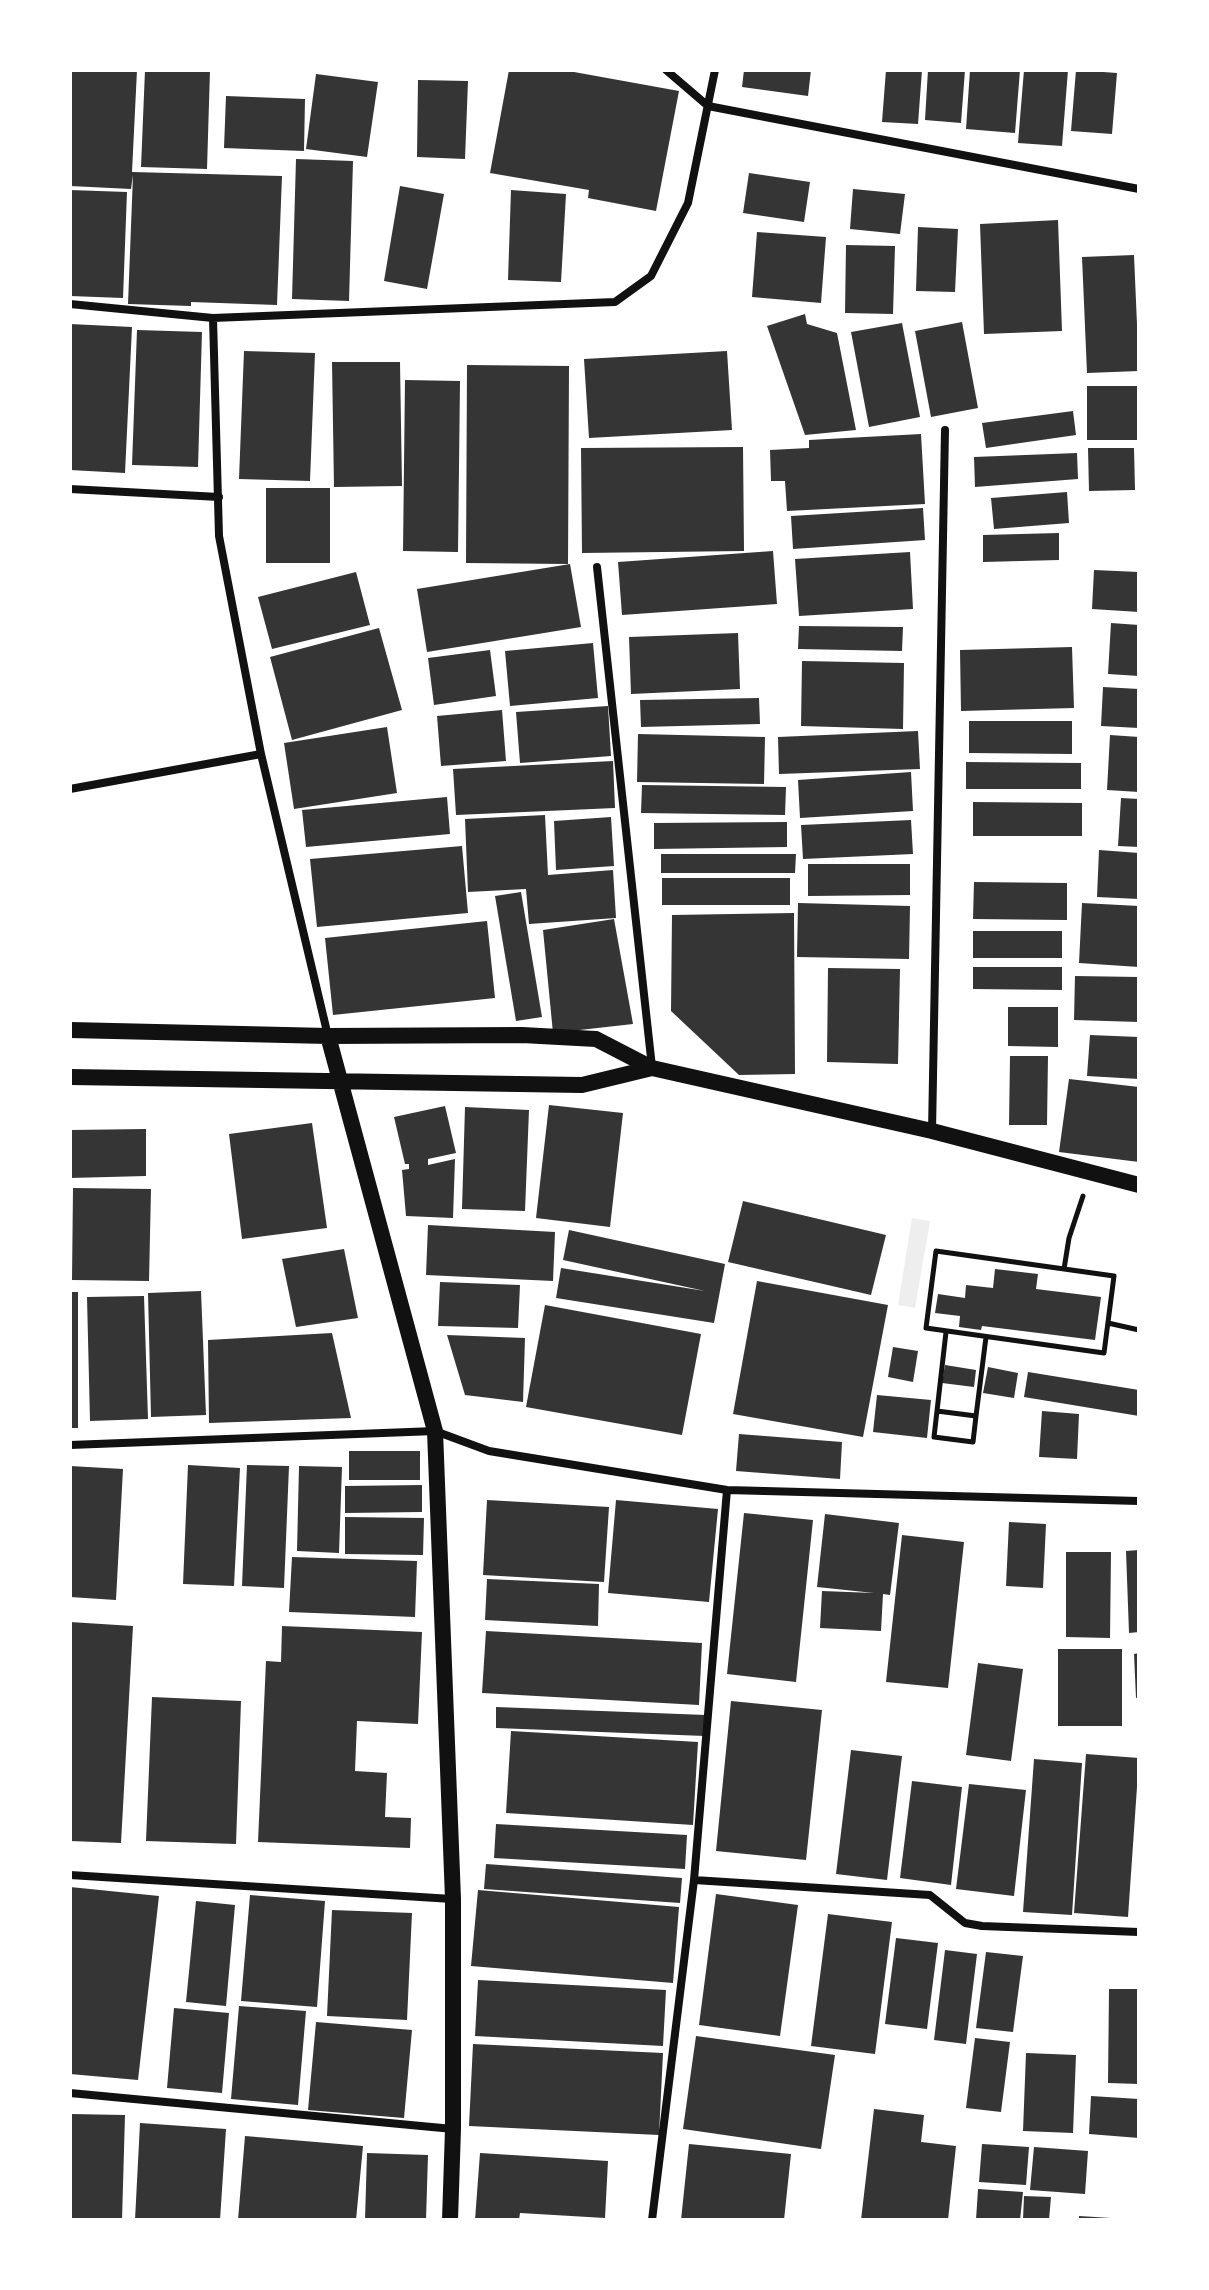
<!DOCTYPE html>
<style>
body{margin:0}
#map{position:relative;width:1209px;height:2290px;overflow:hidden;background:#fff;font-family:Barlow,sans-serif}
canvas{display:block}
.frame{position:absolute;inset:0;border:72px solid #fff;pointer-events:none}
</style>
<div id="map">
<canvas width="1209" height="2290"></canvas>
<div class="frame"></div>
</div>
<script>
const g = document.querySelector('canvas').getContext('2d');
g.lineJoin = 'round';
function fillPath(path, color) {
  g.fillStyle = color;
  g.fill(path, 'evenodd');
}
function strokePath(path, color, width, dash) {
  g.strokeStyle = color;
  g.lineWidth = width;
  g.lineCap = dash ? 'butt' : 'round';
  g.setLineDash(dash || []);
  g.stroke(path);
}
fillPath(new Path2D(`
 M912,1218L930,1221L915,1308L898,1305Z`), '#eee');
fillPath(new Path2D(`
 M70,70H137L132,172L282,176L277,305L191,302V306L128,304L133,175L131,189L70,186Z
 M145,70H210L207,169L141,167Z
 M509,70H563L679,91L656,211L588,198L589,190L490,173Z
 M744,70H811L808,96L742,87Z
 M886,70H922L918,124L882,122Z
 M928,70H965L961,123L925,120Z
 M970,70H1020L1015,133L966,129Z
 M1024,70H1068L1062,146L1018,143Z
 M1076,70L1117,73L1112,134L1071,131Z
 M316,74L378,82L367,157L306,149Z
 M418,80L468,81L465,159L417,157Z
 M226,96L305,99L304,151L224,148Z
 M296,159L353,161L349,301L292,299Z
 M749,173L810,182L804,222L743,213Z
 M400,186L444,194L427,289L384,281Z
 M853,189L905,194L900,234L850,229Z
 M70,190L127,192L123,298L70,296Z
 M511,190L566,194L561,282L508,280Z
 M1058,220L1062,331L984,334L980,224Z
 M918,227L958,229L955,292L916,291Z
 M757,232L826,237L821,303L752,297Z
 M846,245L895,246L893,314L845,313Z
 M1134,255L1139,371L1087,373L1082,257Z
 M805,314L807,324L837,333L856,430L805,435L767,326Z
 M962,322L978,408L931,417L915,331Z
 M902,323L920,417L869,427L851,332Z
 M70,324L132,327L125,473L70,470Z
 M137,330L202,332L198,467L132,465Z
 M244,351L315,353L310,481L239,479Z
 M727,351L732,430L589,438L584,359Z
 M332,362H400L402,486L334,487Z
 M467,365L569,366L568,564L466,563Z
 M405,380L460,381L458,552L403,551Z
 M1087,386H1139V440H1087Z
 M1073,411L1076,435L986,448L982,423Z
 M921,434L925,504L787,511L785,481H771L770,450L809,448V440Z
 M743,447L744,551L582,553L581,448Z
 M1088,448H1134L1135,490L1089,491Z
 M1077,453L1078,479L975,487L974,457Z
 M266,488H330V563H266Z
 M1067,492L1069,523L994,529L991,498Z
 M923,508L925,540L793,549L791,516Z
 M1059,533V560L983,562V535Z
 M773,551L777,604L622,615L618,562Z
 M910,552L913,609L799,616L795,559Z
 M570,564L581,627L427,652L417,589Z
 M1094,570L1139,572V612L1092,609Z
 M356,572L370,625L272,649L258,597Z
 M1111,623L1139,625V676L1108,674Z
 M799,626L903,627L902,651L798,649Z
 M379,628L402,710L292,740L270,657Z
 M738,633L740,689L631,694L629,637Z
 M593,643L598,698L510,706L505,651Z
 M1072,647L1074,708L961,711L960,650Z
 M490,650L496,696L434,705L428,658Z
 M802,661L904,663L903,729L801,726Z
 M1103,687L1139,689V728L1101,726Z
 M759,698L760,724L641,727L640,700Z
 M608,706L611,756L520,763L516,712Z
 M502,710L506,761L441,766L437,716Z
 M969,721H1072V754L969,753Z
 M387,727L397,793L294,809L284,743Z
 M918,731L920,769L779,774L778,737Z
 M638,734L765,737L764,784L637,782Z
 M1110,735L1139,737V792L1107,790Z
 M613,761L615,808L456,815L453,769Z
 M966,762L1081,763V789H966Z
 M911,772L913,811L800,818L798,780Z
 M642,785L786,787L785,815L641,813Z
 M447,797L450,834L306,847L302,810Z
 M1121,798L1139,799V847L1118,846Z
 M973,802L1082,803V836H973Z
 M545,815L548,875L613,870L616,918L529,924L526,889L468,892L465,819Z
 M611,817L614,866L556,870L554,821Z
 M911,820L913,854L803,859L801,825Z
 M787,822V847L654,849V823Z
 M462,846L468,913L317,927L310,859Z
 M1099,850L1139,853V899L1097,897Z
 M661,854H796L795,873H661Z
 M808,864H910V895L808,896Z
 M662,878H790V905H662Z
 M974,882L1067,883V920L973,919Z
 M521,892L542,1017L516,1021L495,896Z
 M798,903L910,906L909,959L797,957Z
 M1082,903L1139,906V967L1079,963Z
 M794,913L795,1074L739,1075L671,1011L672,915Z
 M614,919L633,1024L553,1033L543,930Z
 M487,921L495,998L333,1015L325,938Z
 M973,931H1062V958H973Z
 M973,967H1062V990L973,989Z
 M828,968L900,969L898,1064L827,1062Z
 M1075,976L1139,977V1022L1074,1020Z
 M1008,1007H1058V1047L1008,1046Z
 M1090,1035L1139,1037V1079L1087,1076Z
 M1010,1056H1048L1047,1125H1009Z
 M1069,1079L1139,1087V1162L1059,1152Z
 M549,1105L623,1113L610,1227L536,1218Z
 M445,1106L456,1153L428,1159V1165L455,1159L453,1218L406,1216L402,1170L409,1169V1164H405L394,1117Z
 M465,1107L529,1110L525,1211L462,1209Z
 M312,1123L327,1228L242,1239L229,1134Z
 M146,1129V1176L70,1178V1130Z
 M73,1188L151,1189L149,1281L72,1280Z
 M743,1201L886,1235L871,1295L728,1262Z
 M428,1225L555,1232L553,1281L426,1275Z
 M569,1230L725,1264L714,1323L556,1298L561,1268L705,1291L563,1260Z
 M344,1249L358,1318L296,1327L282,1259Z
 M995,1269L1038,1274L1036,1289L1101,1297L1095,1340L982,1326L981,1330L959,1327L960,1316L935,1313L938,1294L965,1298L966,1285L993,1288Z
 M757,1281L888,1305L863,1437L733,1414Z
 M440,1282L520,1285L518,1328L438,1326Z
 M201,1291L206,1415L151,1417L148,1293Z
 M70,1292H78V1428H70Z
 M144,1296L148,1419L90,1421L87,1297Z
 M545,1305L701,1334L682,1435L526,1407Z
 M332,1333L351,1418L209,1423L208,1340Z
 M447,1335L525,1338L523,1402L465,1395Z
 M893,1347L918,1351L913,1382L888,1377Z
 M945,1365L976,1370L974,1387L942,1383Z
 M988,1367L1018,1373L1014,1398L983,1393Z
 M1028,1372L1139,1390V1416L1024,1397Z
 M877,1395L931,1400L927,1438L873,1432Z
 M1042,1411L1079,1414L1077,1459L1039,1457Z
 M739,1434L842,1442L840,1479L736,1471Z
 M349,1451H420V1480H349Z
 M188,1465L240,1468L234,1586L183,1584Z
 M247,1465L289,1466L284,1588L242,1586Z
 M70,1466L123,1469L116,1600L70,1597Z
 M299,1466L342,1467L339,1553L297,1551Z
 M422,1485V1512L345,1513V1486Z
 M487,1500L609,1507L604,1582L483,1575Z
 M616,1500L718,1509L709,1602L608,1593Z
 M744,1513L813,1520L796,1682L727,1674Z
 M825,1514L899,1523L890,1595L883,1594L881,1631L820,1628L822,1591L874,1593L817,1587Z
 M345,1517L424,1518L423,1555L345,1554Z
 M1009,1522L1046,1524L1043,1588L1006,1586Z
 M902,1535L964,1542L948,1688L886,1682Z
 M1139,1550V1632L1129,1633L1126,1551Z
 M1066,1552H1111L1110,1638L1066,1637Z
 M292,1557L417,1561L415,1617L289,1612Z
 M487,1579L599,1584L598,1626L485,1620Z
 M70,1622L133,1626L121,1843L70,1841Z
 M282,1626L422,1632L418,1724L357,1721L355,1771L387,1773L385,1817L411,1818L410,1848L258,1842L266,1661L281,1662Z
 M486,1631L702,1643L699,1705L482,1693Z
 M1058,1649H1122V1726H1058Z
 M1139,1653V1697L1136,1698L1134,1654Z
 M978,1663L1023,1669L1011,1761L966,1755Z
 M152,1697L241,1701L236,1844L146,1841Z
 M731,1701L822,1710L806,1860L716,1851Z
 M496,1707L706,1715L705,1736L496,1728Z
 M511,1731L698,1742L693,1825L506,1813Z
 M851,1750L902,1756L887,1880L836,1874Z
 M1086,1754L1139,1758L1128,1917L1074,1913Z
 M1034,1759L1082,1763L1072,1915L1023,1912Z
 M912,1781L962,1787L951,1885L900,1878Z
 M969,1784L1026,1790L1014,1896L956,1889Z
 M496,1824L687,1835L685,1869L494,1858Z
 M486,1864L682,1878L680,1903L484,1889Z
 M70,1887L159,1896L138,2080L70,2074Z
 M478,1890L679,1907L673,1983L471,1966Z
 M716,1894L798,1905L780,2036L699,2025Z
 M250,1895L325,1901L317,2007L241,2001Z
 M196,1901L235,1905L226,2006L186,2002Z
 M332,1910L412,1913L407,2020L327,2016Z
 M828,1914L892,1922L875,2054L811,2046Z
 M896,1938L938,1943L927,2029L885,2024Z
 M945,1950L977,1954L966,2044L934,2040Z
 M986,1952L1023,1956L1013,2032L976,2028Z
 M478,1980L666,1990L663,2046L475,2036Z
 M1109,1989H1139V2084L1108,2083Z
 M239,2006L306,2011L298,2105L231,2099Z
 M174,2008L229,2013L222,2093L167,2088Z
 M316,2022L412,2030L404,2118L308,2110Z
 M696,2036L835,2055L821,2149L683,2129Z
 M975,2038L1010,2042L1001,2112L966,2108Z
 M473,2044L663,2053L659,2135L469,2126Z
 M1026,2053L1076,2055L1073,2133L1023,2131Z
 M1091,2096L1139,2099V2138L1089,2134Z
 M874,2109L924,2115L921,2142L956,2146L948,2220H861Z
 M71,2114L125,2115L122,2220H70Z
 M140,2123L226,2129L220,2220H135Z
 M245,2136L363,2146L356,2220H238Z
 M689,2144L791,2154L784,2220H681Z
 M982,2144L1029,2147L1026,2185L979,2182Z
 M1034,2147L1088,2151L1085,2194L1030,2190Z
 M367,2153L428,2155L426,2220H365Z
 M480,2153L608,2161L605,2218L520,2213L519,2220H475Z
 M978,2189L1023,2192L1020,2220H976Z
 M1024,2196L1051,2197L1049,2220H1023Z
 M1079,2216L1111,2218V2220H1079Z`), '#353535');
strokePath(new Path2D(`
 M936,1251L1114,1276L1104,1353L926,1328Z
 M1064,1269L1069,1238L1083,1196
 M1108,1323L1139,1330
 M937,1411L976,1416L973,1442L934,1437Z
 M937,1411L946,1332
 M976,1416L986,1337`), '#111', 5);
strokePath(new Path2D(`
 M666,70L708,106L1139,189
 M70,304L213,318L615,302L651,276L688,203L715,70
 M213,318L219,536L261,754L328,1036
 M70,489L219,497
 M597,567L652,1067
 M70,789L261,754
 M932,1131L945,430
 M70,1445L435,1431L489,1451L727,1490L1139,1501
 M70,1875L452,1899
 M694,1880L930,1895L965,1923L982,1926L1139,1932
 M70,2093L453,2129
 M652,2220L694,1880L727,1490`), '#111', 8);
strokePath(new Path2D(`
 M70,1030L328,1036L522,1035L596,1039L652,1068L932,1131L1139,1185
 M328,1036L435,1431L453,1899V2129L450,2220
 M70,1077L582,1085L652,1068`), '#111', 16);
</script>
